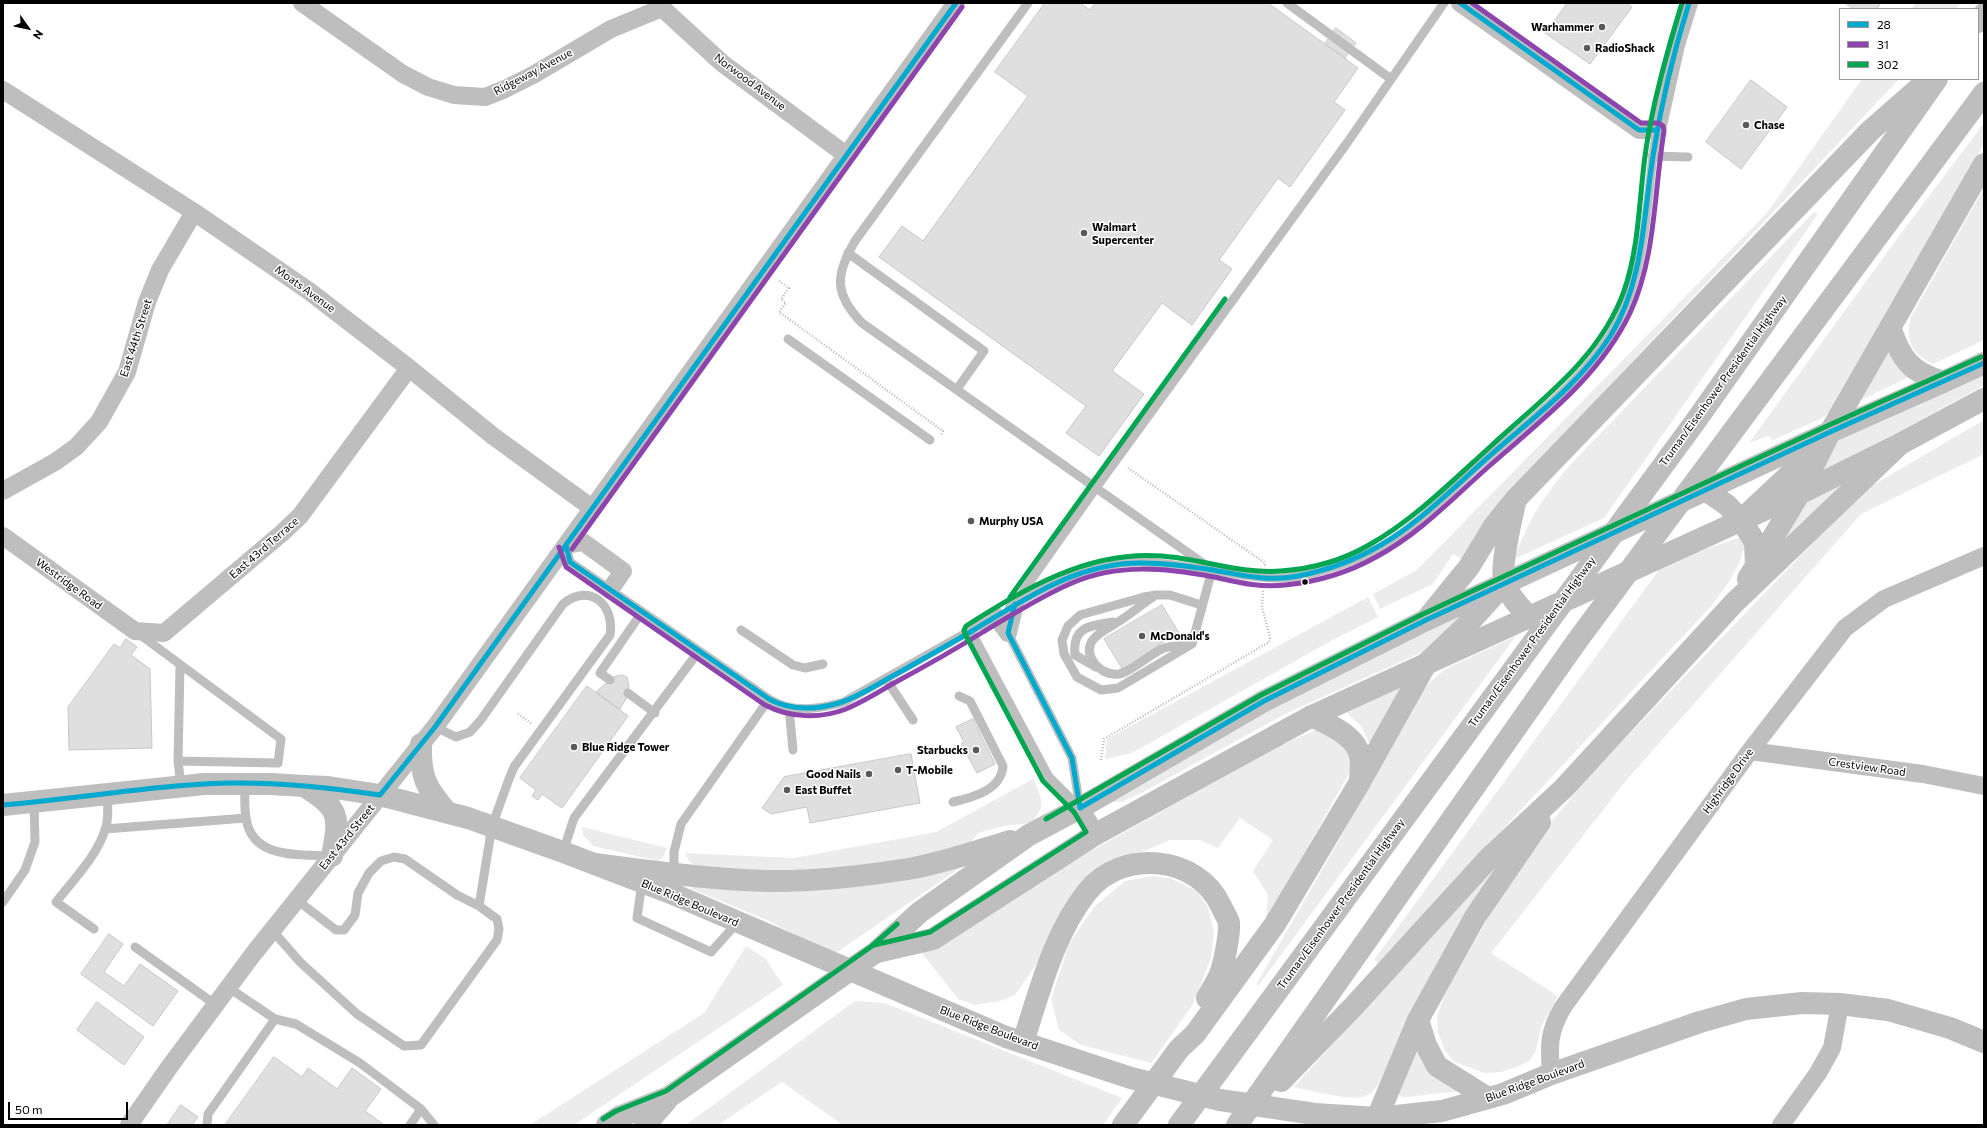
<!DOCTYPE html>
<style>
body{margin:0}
#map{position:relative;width:1987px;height:1128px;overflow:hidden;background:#fff;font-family:Commissioner,sans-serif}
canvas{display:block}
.frame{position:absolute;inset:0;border:4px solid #000;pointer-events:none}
.legend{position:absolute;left:1839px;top:8px;width:140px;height:72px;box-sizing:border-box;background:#fff;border:1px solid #999;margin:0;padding:5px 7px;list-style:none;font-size:12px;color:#000}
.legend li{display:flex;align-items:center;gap:8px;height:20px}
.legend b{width:20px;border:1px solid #999}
.north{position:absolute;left:8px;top:8px;width:40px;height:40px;-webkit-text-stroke:3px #fff;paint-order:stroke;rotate:123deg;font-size:11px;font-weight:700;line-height:16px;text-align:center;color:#000}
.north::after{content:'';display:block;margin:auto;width:14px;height:18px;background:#000;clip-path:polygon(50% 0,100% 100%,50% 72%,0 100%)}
.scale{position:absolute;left:8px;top:1102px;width:120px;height:18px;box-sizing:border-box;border:2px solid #000;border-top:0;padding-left:5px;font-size:12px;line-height:14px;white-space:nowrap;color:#000;-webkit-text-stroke:3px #fff;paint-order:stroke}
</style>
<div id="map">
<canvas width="1987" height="1128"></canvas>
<div class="frame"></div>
<ul class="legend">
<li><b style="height:5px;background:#00a9ce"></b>28</li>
<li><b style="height:5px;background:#8e44ad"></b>31</li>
<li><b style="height:5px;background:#00a651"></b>302</li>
</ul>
<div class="north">N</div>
<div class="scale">50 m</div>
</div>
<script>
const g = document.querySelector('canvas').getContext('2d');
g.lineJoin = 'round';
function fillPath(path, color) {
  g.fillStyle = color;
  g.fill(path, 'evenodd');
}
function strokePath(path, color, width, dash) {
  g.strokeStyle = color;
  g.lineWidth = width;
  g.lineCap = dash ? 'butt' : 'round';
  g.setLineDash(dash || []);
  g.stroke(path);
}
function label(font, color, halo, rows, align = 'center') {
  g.font = font + ' Commissioner,sans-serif';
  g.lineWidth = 3;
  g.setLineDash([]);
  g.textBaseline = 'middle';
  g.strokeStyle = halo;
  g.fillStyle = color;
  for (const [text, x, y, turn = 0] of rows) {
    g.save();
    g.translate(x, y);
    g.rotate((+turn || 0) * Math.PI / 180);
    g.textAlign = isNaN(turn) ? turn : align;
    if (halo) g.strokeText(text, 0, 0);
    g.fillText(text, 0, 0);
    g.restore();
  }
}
fillPath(new Path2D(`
 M1916,3H1961L1956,9H1911Z
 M1862,79H1899L1522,478L1461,559L1453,554L1433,584L1380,609L1373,594L1417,570L1766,214Z
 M1984,123V144L1828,413L1822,418L1773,440L1768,436L1749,443L1896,240Z
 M1984,188V340L1933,364C1911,353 1905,340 1911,317Z
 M1814,212L1818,214L1604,518L1514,559C1529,518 1543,498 1570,465Z
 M1892,341L1909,377L1857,402Z
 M1984,372V385L1877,444L1819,472L1838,438Z
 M1984,420V454L1861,514L1625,782L1491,953L1558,996L1541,1027L1536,1051L1529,1061L1519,1066L1502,1072L1484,1073L1453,1061L1444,1049L1438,1032L1437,1016L1446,992L1509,881L1548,826L1590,775L1856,498L1873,485Z
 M1838,486L1840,487L1780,551L1782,538L1803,503Z
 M1741,537L1745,543C1741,567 1727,585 1713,604L1378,963L1374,960L1664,563Z
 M1368,597L1378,617L1329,642L1132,753L1105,759L1107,739Z
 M1489,597L1429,649L1287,713L1141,793L1122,802H1111L1302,689Z
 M1516,636L1258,986L1257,983L1337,844L1417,699L1428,684L1445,669Z
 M1410,681L1372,748L1361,726L1344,710Z
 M1316,730L1325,732L1348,750L1351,765L1349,773L1266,922L1268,895L1253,871L1273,840L1240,818L1218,848L1200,840H1170L1133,856L1093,882L1015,995L1000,1001L975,1005L958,999L922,953L1082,856L1277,747Z
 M1033,779C1042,798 1047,808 1030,823L1005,826L978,833L969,845L886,865L798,873L694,865L689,861L685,853L793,858L936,832Z
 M582,827L667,848L662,859L658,861L593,846L583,835Z
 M1525,832L1464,916L1441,956L1379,1083C1375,1089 1372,1094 1365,1096C1354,1102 1308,1090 1294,1087L1458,904Z
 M970,861L833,955L769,921L692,889L694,882Z
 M1153,876L1170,878L1197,891L1208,908L1214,933L1211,958L1192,1006L1151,1063L1081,1045L1059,1030L1051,999L1069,944L1094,907L1125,881Z
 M746,946L766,959L783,985L574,1125H530L704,1013Z
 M855,1001L885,1003L1122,1098L1103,1125H843L782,1082L718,1125H686Z
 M1419,1044L1459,1091L1407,1097H1402L1398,1094Z`), '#ececec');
const building = new Path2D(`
 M1045,3H1080L1090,10L1095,3H1268L1358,68L1334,102L1345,110L1290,187L1278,178L1219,260L1232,269L1192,325L1162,303L1112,371L1144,394L1099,456L1066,433L1086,406L879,257L902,226L923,241L1028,96L995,72Z
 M1564,3H1626L1632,7L1590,64L1545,33L1566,5Z
 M1845,3H1881L1877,9H1854Z
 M1336,28L1356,43L1345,58L1325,44Z
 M1751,80L1787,107L1741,169L1706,142Z
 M1162,605L1179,633L1158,645L1160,648L1123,670L1104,639Z
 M126,639L137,647L131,655L150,669L152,748L69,750L68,707L114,644L120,648Z
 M622,675L627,677L629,687L627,697L620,709L596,692L613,677Z
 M587,686L628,716L562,808L542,794L538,800L532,796L536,790L520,778Z
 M973,719L995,764L977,773L961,744L964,742L956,727Z
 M911,754L920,803L810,823L807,807L771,814L762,808L784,777Z
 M109,934L123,944L104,972L124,986L140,964L178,991L153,1026L81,974Z
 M97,1002L144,1037L124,1065L77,1030Z
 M274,1057L302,1077L308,1068L337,1089L352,1068L381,1089L365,1111L384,1125H225Z
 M181,1105L198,1117L192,1125H167Z`);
fillPath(building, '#dfdfdf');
strokePath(building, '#c7c7c7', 1);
strokePath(new Path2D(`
 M779,281L789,288L781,299L786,303L779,312L943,431L941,435
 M1128,468L1265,563V566
 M518,714L532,724
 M1101,760L1104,739L1269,642L1270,637L1262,607L1263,590`), '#b9b9b9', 2.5, [1, 2]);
strokePath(new Path2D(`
 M1028,3L855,241C835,275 834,294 862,323L1211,569
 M1287,3L1391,79
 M1652,156L1688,157
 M848,253L984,351L957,389
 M788,339L930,440
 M566,546L570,562L769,699C792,714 819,709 844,702L998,615
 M1153,597C1142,604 1132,613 1121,620C1106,630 1077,640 1095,664C1101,671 1109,675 1119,674C1131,672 1151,653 1164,648C1171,646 1181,646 1188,645
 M1015,603L1096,488L1347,143L1444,3
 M1201,605L1170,595H1156L1144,597L1080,615L1068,626L1062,640L1064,654L1077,677L1101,690L1118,688L1192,644L1212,570
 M1012,606C1049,584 1092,563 1136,562C1160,561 1184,567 1208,570C1233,573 1256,579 1281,578C1307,577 1345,565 1369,553C1411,533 1445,496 1479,465C1531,419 1596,373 1624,309C1649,253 1646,189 1657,130
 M741,630L793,665L805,668L823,664
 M971,631L1049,777L1080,808
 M1008,633L1072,758L1080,808
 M139,634L281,739L278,763L178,761L180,666
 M1096,667L1075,655C1072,626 1090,626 1113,622
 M886,679L913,720
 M610,680L600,673L642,612
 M628,693L655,713
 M789,708L793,750
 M178,761L181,786
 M245,784C245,795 244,807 246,818C252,860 300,854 332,856
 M953,802C974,797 1001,790 1003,766L970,701L959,696
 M105,829L246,818
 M563,852L574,818L699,651
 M674,875V852L681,824L769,699
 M642,882L637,918L711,952L737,923
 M297,900L336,930H344L355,915L358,893L369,873L381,861L394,857L405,859L457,895L479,906
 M3,902L25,870L35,842L34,803
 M94,929L56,902C74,879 98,855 106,827C109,817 107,805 108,795
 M272,930L300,962L357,1014L404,1046L421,1045L497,940L499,929L497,919L479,906L492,826L509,779L514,767L610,635C615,605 590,582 563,604L480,721L470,732L456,737L435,727
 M135,947L216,1005
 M229,988L275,1019L296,1024L360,1063L421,1109L434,1125
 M207,1125L208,1114L275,1019
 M410,1125L421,1109`), '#bebebe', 9);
strokePath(new Path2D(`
 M302,3L403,74L428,87L454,95L485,97L503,90L533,75L611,29L662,8
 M658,3L662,8L722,63L846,155
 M1460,3L1639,130H1657L1676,45L1689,3
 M3,90L194,212L309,291L409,368L493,436L592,508
 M3,491L55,462L76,447L99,422L127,372L147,302L160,270L194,212
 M3,536L135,631L164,633L282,533L300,516L409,368
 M566,545L583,542L623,571L610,590
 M996,616L1008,633
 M1008,633L1015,604
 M1750,751L1923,774L1984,786
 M1080,808L1096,834
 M1551,1074C1549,1047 1548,1032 1563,1007L1750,751L1845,628L1884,599L1984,556
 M129,1125L170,1066L254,953L435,727L956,3
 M1781,1125L1818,1073L1832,1048L1840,1004`), '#bebebe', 18);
strokePath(new Path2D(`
 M421,744C420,777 426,788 447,812
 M304,786C340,809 340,815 332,856
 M3,805L204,784H271L304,786L328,787L380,795L468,818L563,852L673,894L1006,1037L1131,1078L1220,1100L1315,1114L1377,1118L1442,1111L1503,1094L1551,1074L1700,1022L1746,1009L1802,1003L1840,1004L1888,1010L1950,1028L1984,1042`), '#bebebe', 22);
strokePath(new Path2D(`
 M595,864C652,872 709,879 766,881C812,882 863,876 908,869C943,863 977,851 1010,841
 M877,952L933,939L1096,834L1312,716L1799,494L1900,444L1984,399
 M607,1125L619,1117L669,1097L876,952L920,912L1029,835L1080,808L1264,701L1426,620L1830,432L1943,382L1984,363
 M645,1125L667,1100`), '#bebebe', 22);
strokePath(new Path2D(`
 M1978,22L1984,14
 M1890,327C1901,359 1910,372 1943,382
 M1705,490L1727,505L1741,520L1755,542L1756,566
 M1515,503C1511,521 1499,570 1505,585C1510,597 1520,607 1529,617
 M1741,520L1804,461L1814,450
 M1748,579L1799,494L1830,432L1984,164
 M1426,620L1469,567L1494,526L1515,500L1870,131L1928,80
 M1312,716C1329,725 1356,735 1360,756C1362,764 1360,774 1360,782
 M1418,1020L1426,1045L1437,1066L1488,1098
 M1023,1042C1040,991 1053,935 1087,892C1121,848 1198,855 1221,906C1223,911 1228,918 1229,923C1230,933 1224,964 1220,974C1217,982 1211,990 1207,998
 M1281,1081L1353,1007L1490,857L1564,788L1734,603L1900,444
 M1377,1118L1418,1020L1475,917L1540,822
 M1123,1125L1179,1049L1195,1034L1275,924L1360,782L1426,664L1468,624L1504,584
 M1179,1125L1695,422L1937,79
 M1237,1125L1577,641L1984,93`), '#bebebe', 22);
strokePath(new Path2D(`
 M1460,3L1639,130H1657
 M566,545L570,562L769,699C791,711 815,710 839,703C859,697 879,683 898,673C923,659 948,645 972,631C999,615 1025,598 1052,585C1110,557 1151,560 1213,570C1241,575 1268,582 1298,576C1377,561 1418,521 1475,469C1521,426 1576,390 1611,335C1645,279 1643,213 1654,150C1662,100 1674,51 1689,3
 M1015,604L1008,633L1072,758L1080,808L1264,701L1426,620L1830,432L1984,363
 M3,805C78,799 153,785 229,783C280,782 330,788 380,795L435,727L956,3`), '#00a9ce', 5);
strokePath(new Path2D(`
 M559,547L566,567L765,705C790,718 820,719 846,709C863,702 879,692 894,683C924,667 954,650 983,632C1012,615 1041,596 1072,583C1118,563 1165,568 1214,577C1237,582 1260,588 1285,585C1316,582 1349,572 1376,557C1419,534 1452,499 1488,467C1540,421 1599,378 1630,313C1656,257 1654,191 1664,131L1663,126L1658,123H1641L1472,3
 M572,549L962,7`), '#8e44ad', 5);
strokePath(new Path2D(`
 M1010,597L1225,299
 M1046,819L1261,695L1423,614L1827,426L1981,357
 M874,945L930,932L1086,832L1074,812L1043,781L965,634L964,630L966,626C1026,588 1089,550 1162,556C1202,559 1240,574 1281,571C1311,569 1343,560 1369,545C1415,519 1452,481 1491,446C1542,399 1600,358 1624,291C1639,248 1639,201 1645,156C1652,104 1667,53 1682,3
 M603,1119L616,1111L666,1091L872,946L897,924`), '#00a651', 5);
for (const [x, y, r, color] of [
 [1602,27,4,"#595959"],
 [1587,48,4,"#595959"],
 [1746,125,4,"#595959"],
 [1084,233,4,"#595959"],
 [971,521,4,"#595959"],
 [1305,582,3.5,"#000"],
 [1142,636,4,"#595959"],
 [574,747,4,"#595959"],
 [976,750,4,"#595959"],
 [898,770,4,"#595959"],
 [869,774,4,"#595959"],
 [787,790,4,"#595959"]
]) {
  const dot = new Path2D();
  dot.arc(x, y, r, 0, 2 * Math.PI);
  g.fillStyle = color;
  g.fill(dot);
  strokePath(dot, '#fff', 1.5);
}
label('bold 11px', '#000', '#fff', [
 ["Warhammer",1594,27,"right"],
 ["RadioShack",1595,48],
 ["Chase",1754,125],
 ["Walmart",1092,227],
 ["Supercenter",1092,240],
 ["Murphy USA",979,521],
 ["McDonald's",1150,636],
 ["Blue Ridge Tower",582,747],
 ["Starbucks",968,750,"right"],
 ["T-Mobile",906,770],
 ["Good Nails",861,774,"right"],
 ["East Buffet",795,790]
], 'left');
label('11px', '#000', '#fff', [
 ["Ridgeway Avenue",533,72,-28],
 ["Norwood Avenue",750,82,37],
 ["Moats Avenue",305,289,36],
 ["East 44th Street",136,338,-72],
 ["Truman/Eisenhower Presidential Highway",1723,381,-54],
 ["East 43rd Terrace",264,548,-41],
 ["Westridge Road",69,584,36],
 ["Truman/Eisenhower Presidential Highway",1532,642,-54],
 ["Crestview Road",1867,767,8],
 ["Highridge Drive",1728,781,-54],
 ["East 43rd Street",347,837,-51],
 ["Blue Ridge Boulevard",690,903,23],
 ["Truman/Eisenhower Presidential Highway",1341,904,-54],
 ["Blue Ridge Boulevard",989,1028,21],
 ["Blue Ridge Boulevard",1535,1081,-20]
]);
</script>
